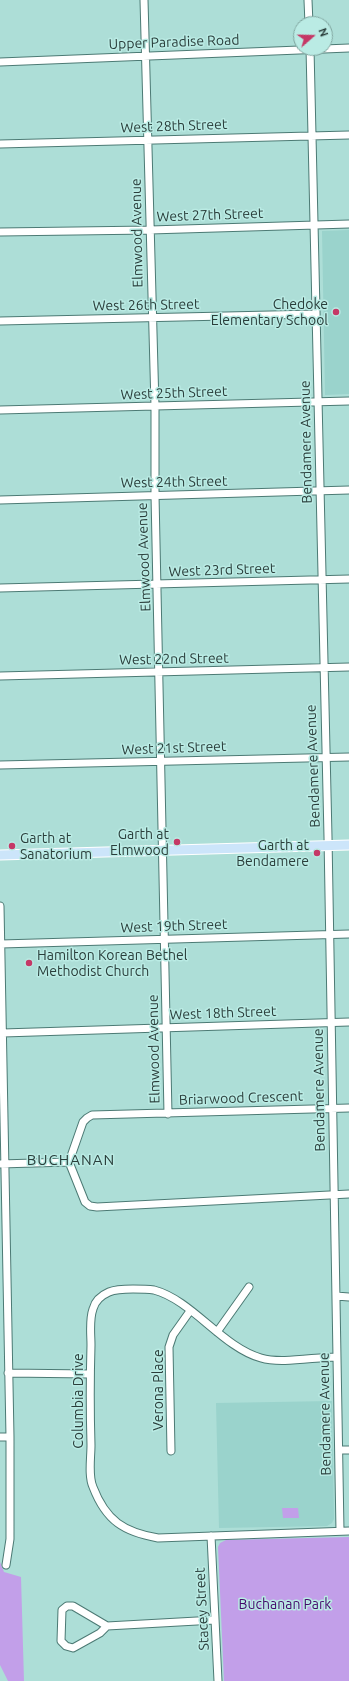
<!DOCTYPE html>
<style>
body{margin:0}
#map{position:relative;width:349px;height:1681px;overflow:hidden;background:#added7;font-family:Ubuntu,sans-serif}
canvas{display:block}
.north{position:absolute;left:293px;top:16px;width:40px;height:40px;box-sizing:border-box;background:#baebe4;border:1px solid #80a6a0;border-radius:50%;rotate:70deg;font-size:11px;font-weight:700;line-height:16px;text-align:center;color:#2a3e3b}
.north::after{content:'';display:block;margin:auto;width:14px;height:18px;background:#c53866;clip-path:polygon(50% 0,100% 100%,50% 72%,0 100%)}
</style>
<div id="map">
<canvas width="349" height="1681"></canvas>
<div class="north">N</div>
</div>
<script>
const g = document.querySelector('canvas').getContext('2d');
g.lineJoin = 'round';
function fillPath(path, color) {
  g.fillStyle = color;
  g.fill(path, 'evenodd');
}
function strokePath(path, color, width, dash) {
  g.strokeStyle = color;
  g.lineWidth = width;
  g.lineCap = dash ? 'butt' : 'round';
  g.setLineDash(dash || []);
  g.stroke(path);
}
function label(font, color, halo, rows, align = 'center') {
  g.font = font + ' Ubuntu,sans-serif';
  g.lineWidth = 3;
  g.setLineDash([]);
  g.textBaseline = 'middle';
  g.strokeStyle = halo;
  g.fillStyle = color;
  for (const [text, x, y, turn = 0] of rows) {
    g.save();
    g.translate(x, y);
    g.rotate((+turn || 0) * Math.PI / 180);
    g.textAlign = isNaN(turn) ? turn : align;
    if (halo) g.strokeText(text, 0, 0);
    g.fillText(text, 0, 0);
    g.restore();
  }
}
fillPath(new Path2D(`
 M349,230V394L325,395L322,231Z
 M332,1401L334,1519L332,1523L327,1526L219,1528L216,1403Z`), '#9ad3cc');
fillPath(new Path2D(`
 M282,1508H298L299,1518H283Z
 M349,1537V1681H224L218,1547L220,1543L226,1540Z
 M0,1562L4,1572L21,1577L24,1681H8L0,1665Z`), '#c29fe9');
const minor = new Path2D(`
 M144,0L155,406V495L168,1114
 M308,0L309,24
 M310,48L328,837L340,1531
 M0,62L349,48
 M0,144L349,135
 M0,232L150,230L349,224
 M0,321L316,314
 M0,410L349,401
 M0,500L349,490
 M0,588L349,579
 M0,676L349,667
 M0,765L349,757
 M0,906L10,1437V1539L6,1565
 M1,944L349,934
 M3,1033L349,1022
 M349,1108L92,1115L87,1118L83,1122L69,1162L85,1202L90,1206L97,1207L349,1194
 M0,1164L69,1162
 M336,1296L349,1297
 M217,1332L249,1287
 M336,1357C315,1357 281,1364 261,1358C222,1347 192,1300 154,1290C147,1289 140,1289 133,1289C125,1289 116,1289 109,1292C102,1295 95,1301 93,1309C89,1320 91,1334 91,1345C90,1379 90,1412 91,1445C91,1458 88,1476 93,1487C106,1521 124,1532 158,1538L349,1531
 M8,1373L90,1374
 M0,1437H10
 M339,1450H349
 M171,1451L169,1347L173,1335L190,1311
 M211,1536L218,1681
 M107,1626L100,1633L73,1648L66,1646L61,1641L62,1610L67,1606H73L107,1626L215,1620`);
const major = new Path2D(`
 M0,855L349,845`);
strokePath(minor, '#4c7a74', 9);
strokePath(major, '#fff', 11);
strokePath(minor, '#fff', 7);
strokePath(major, '#cce5fa', 9);
for (const [x, y, r, color] of [
 [336,312,4,"#c53866"],
 [177,842,4,"#c53866"],
 [12,846,4,"#c53866"],
 [317,853,4,"#c53866"],
 [29,963,4,"#c53866"]
]) {
  const dot = new Path2D();
  dot.arc(x, y, r, 0, 2 * Math.PI);
  g.fillStyle = color;
  g.fill(dot);
  strokePath(dot, '#baebe4', 1.5);
}
label('14px', '#2a3e3b', '#baebe4', [
 ["Upper Paradise Road",174,42,-2],
 ["West 28th Street",174,126,-2],
 ["West 27th Street",210,215,-2],
 ["Elmwood Avenue",137,233,-91],
 ["West 26th Street",146,305,-1],
 ["West 25th Street",174,393,-2],
 ["Bendamere Avenue",306,442,-91],
 ["West 24th Street",174,482,-1],
 ["Elmwood Avenue",144,557,-92],
 ["West 23rd Street",222,570,-2],
 ["West 22nd Street",174,659,-1],
 ["West 21st Street",174,748,-2],
 ["Bendamere Avenue",313,766,-92],
 ["West 19th Street",174,926,-2],
 ["West 18th Street",223,1013,-2],
 ["Elmwood Avenue",154,1049,-91],
 ["Bendamere Avenue",319,1090,-91],
 ["Briarwood Crescent",241,1098,-2],
 ["Verona Place",158,1390,-90],
 ["Columbia Drive",78,1401,-90],
 ["Bendamere Avenue",325,1414,-91],
 ["Stacey Street",202,1609,-93]
]);
label('14px', '#2a3e3b', '#baebe4', [
 ["Chedoke",328,304],
 ["Elementary School",328,320],
 ["Garth at",169,834],
 ["Elmwood",169,850],
 ["Garth at",20,838,"left"],
 ["Sanatorium",20,854,"left"],
 ["Garth at",309,845],
 ["Bendamere",309,861],
 ["Hamilton Korean Bethel",37,955,"left"],
 ["Methodist Church",37,971,"left"]
], 'right');
label('14px', '#44096b', '#baebe4', [
 ["Buchanan Park",285,1604]
]);
g.letterSpacing = '1px';
label('15px', '#2a3e3b', '#baebe4', [
 ["BUCHANAN",71,1160]
]);
g.letterSpacing = '0px';
</script>
